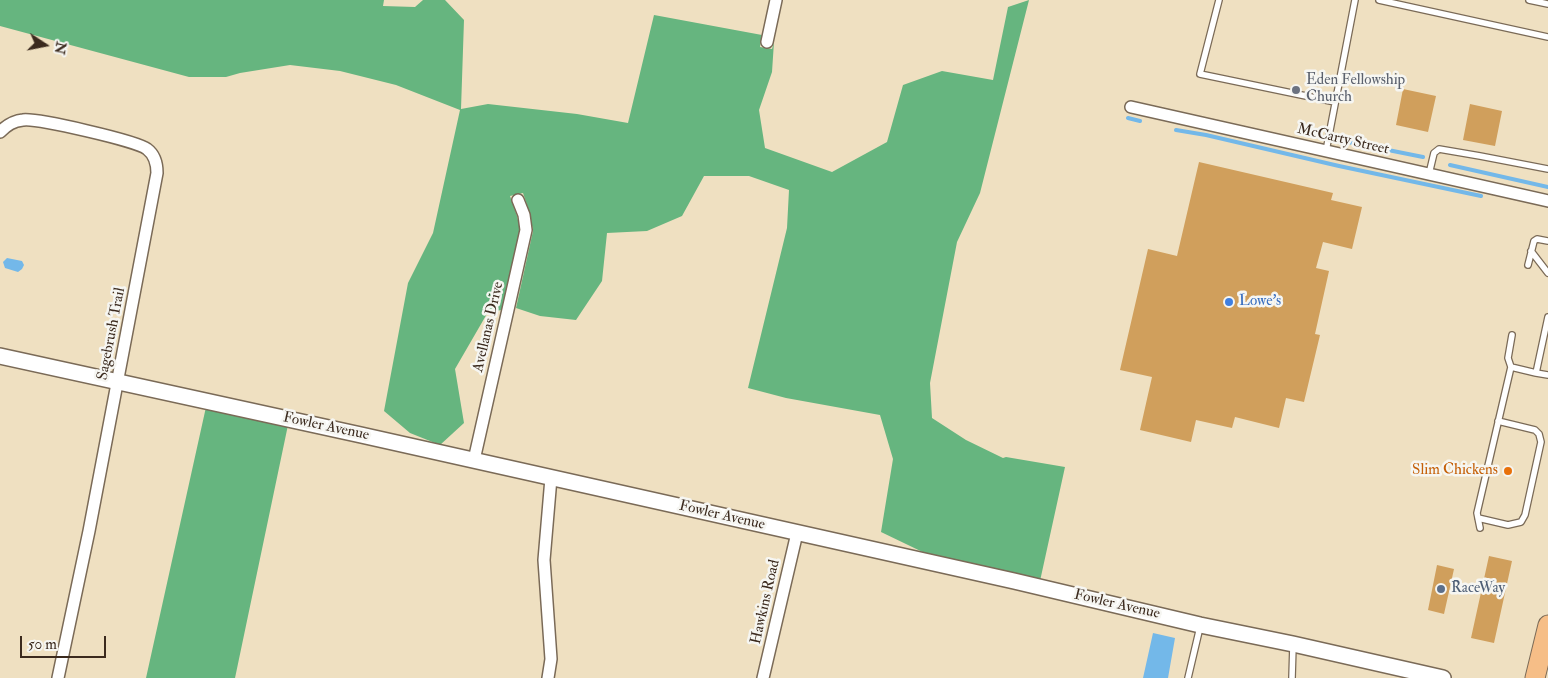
<!DOCTYPE html>
<style>
body{margin:0}
#map{position:relative;width:1548px;height:678px;overflow:hidden;background:#efe0c1;font-family:"IM FELL Double Pica",serif}
canvas{display:block}
.north{position:absolute;left:20px;top:20px;width:50px;height:50px;-webkit-text-stroke:4px #f6f6f2;paint-order:stroke;rotate:101deg;font-size:14px;font-weight:700;line-height:20px;text-align:center;color:#3b2a1e}
.north::after{content:'';display:block;margin:auto;width:18px;height:22px;background:#3b2a1e;clip-path:polygon(50% 0,100% 100%,50% 72%,0 100%)}
.scale{position:absolute;left:20px;top:636px;width:86px;height:22px;box-sizing:border-box;border:2px solid #3b2a1e;border-top:0;padding-left:6px;font-size:15px;line-height:18px;white-space:nowrap;color:#3b2a1e;-webkit-text-stroke:4px #f6f6f2;paint-order:stroke}
</style>
<div id="map">
<canvas width="1548" height="678"></canvas>
<div class="north">N</div>
<div class="scale">50 m</div>
</div>
<script>
const g = document.querySelector('canvas').getContext('2d');
g.lineJoin = 'round';
function fillPath(path, color) {
  g.fillStyle = color;
  g.fill(path, 'evenodd');
}
function strokePath(path, color, width, dash) {
  g.strokeStyle = color;
  g.lineWidth = width;
  g.lineCap = dash ? 'butt' : 'round';
  g.setLineDash(dash || []);
  g.stroke(path);
}
function label(font, color, halo, rows, align = 'center') {
  g.font = font + ' "IM FELL Double Pica",serif';
  g.lineWidth = 5;
  g.setLineDash([]);
  g.textBaseline = 'middle';
  g.strokeStyle = halo;
  g.fillStyle = color;
  for (const [text, x, y, turn = 0] of rows) {
    g.save();
    g.translate(x, y);
    g.rotate((+turn || 0) * Math.PI / 180);
    g.textAlign = isNaN(turn) ? turn : align;
    if (halo) g.strokeText(text, 0, 0);
    g.fillText(text, 0, 0);
    g.restore();
  }
}
fillPath(new Path2D(`
 M0,0H384L383,6L415,7L423,0H445L464,20L461,109L488,104L577,114L628,123L654,15L762,35L760,47L772,49L774,42L772,72L759,110L765,148L832,172L887,142L903,85L942,71L993,80L1008,7L1029,0L980,193L957,242L930,383L932,418L966,440L1003,458L1006,457L1065,467L1040,581L933,557L881,532L893,459L880,415L786,398L748,388L787,228L789,190L749,176H704L682,216L647,231L607,233L602,281L576,320L540,316L516,308L533,231L530,214L523,193L510,196L517,216L520,229L502,310L488,312L455,369L464,423L440,445L410,433L384,411L408,283L433,233L460,110L396,85L340,71L290,65L240,73L226,77H189L0,26Z
 M206,407L288,425L235,678H146Z`), '#66b57f');
fillPath(new Path2D(`
 M7,258L22,261L24,265L22,269L18,272L5,268L3,262Z
 M1153,633L1175,638L1168,678H1143Z`), '#73b8e9');
strokePath(new Path2D(`
 M1128,118L1140,121
 M1176,130L1206,135L1339,166L1481,196
 M1343,141L1423,157
 M1450,165L1548,187`), '#73b8e9', 4);
fillPath(new Path2D(`
 M1403,89L1436,96L1428,132L1396,125Z
 M1470,104L1502,111L1495,146L1463,140Z
 M1199,162L1333,193L1331,200L1362,207L1352,249L1323,242L1316,268L1329,271L1315,334L1320,335L1304,402L1286,398L1279,428L1235,417L1232,428L1196,420L1191,442L1140,430L1152,377L1120,370L1148,249L1177,256Z
 M1489,556L1512,561L1494,643L1471,638Z
 M1437,565L1454,569L1444,614L1428,610Z`), '#d09f5c');
const service = new Path2D(`
 M1219,0L1200,74L1335,102
 M1379,0L1548,37
 M1529,0L1548,4
 M1326,151L1355,0
 M1429,174L1434,153L1439,149L1480,156L1548,169
 M1531,251L1548,273
 M1528,265L1534,241L1537,239L1548,241
 M1511,367L1508,358L1512,335
 M1536,373L1548,375
 M1478,518L1508,525L1521,522L1525,515L1541,442L1539,434L1535,430L1498,421
 M1480,528L1477,513L1511,367L1536,373L1548,317
 M1188,678L1200,627
 M1292,678L1293,645`);
const minor = new Path2D(`
 M767,42L776,0
 M1131,107L1548,201
 M0,132C7,125 13,121 23,120C37,118 137,141 147,149C155,155 157,164 157,173L89,531L58,678
 M474,460L526,230L524,215L518,200
 M548,678L551,659L544,560L551,478
 M763,678L797,533`);
const tertiary = new Path2D(`
 M0,356L361,435L1014,581L1200,625L1293,644L1443,678`);
const primary = new Path2D(`
 M1535,678L1548,625`);
strokePath(service, '#7a6a57', 8);
strokePath(minor, '#7a6a57', 14);
strokePath(tertiary, '#7a6a57', 18);
strokePath(primary, '#7a6a57', 21);
strokePath(service, '#fff', 5.5);
strokePath(minor, '#fff', 11);
strokePath(tertiary, '#fff', 15);
strokePath(primary, '#f6be87', 19);
for (const [x, y, r, color] of [
 [1296,90,5,"#6b7280"],
 [1229,302,5,"#3f7fe0"],
 [1508,471,5,"#e8710a"],
 [1441,589,5,"#5c6f8a"]
]) {
  const dot = new Path2D();
  dot.arc(x, y, r, 0, 2 * Math.PI);
  g.fillStyle = color;
  g.fill(dot);
  strokePath(dot, '#f6f6f2', 2);
}
label('15px', '#5b616d', '#f6f6f2', [
 ["Eden Fellowship",1306,81],
 ["Church",1306,98]
], 'left');
label('15px', '#3b2a1e', '#f6f6f2', [
 ["McCarty Street",1343,140,13],
 ["Avellanas Drive",489,327,-77],
 ["Sagebrush Trail",112,334,-79],
 ["Fowler Avenue",326,427,12],
 ["Fowler Avenue",722,516,13],
 ["Hawkins Road",766,602,-77],
 ["Fowler Avenue",1117,605,13]
]);
label('15px', '#366cbe', '#f6f6f2', [
 ["Lowe's",1239,302]
], 'left');
label('15px', '#c56008', '#f6f6f2', [
 ["Slim Chickens",1498,471]
], 'right');
label('15px', '#4e5e75', '#f6f6f2', [
 ["RaceWay",1451,589]
], 'left');
</script>
